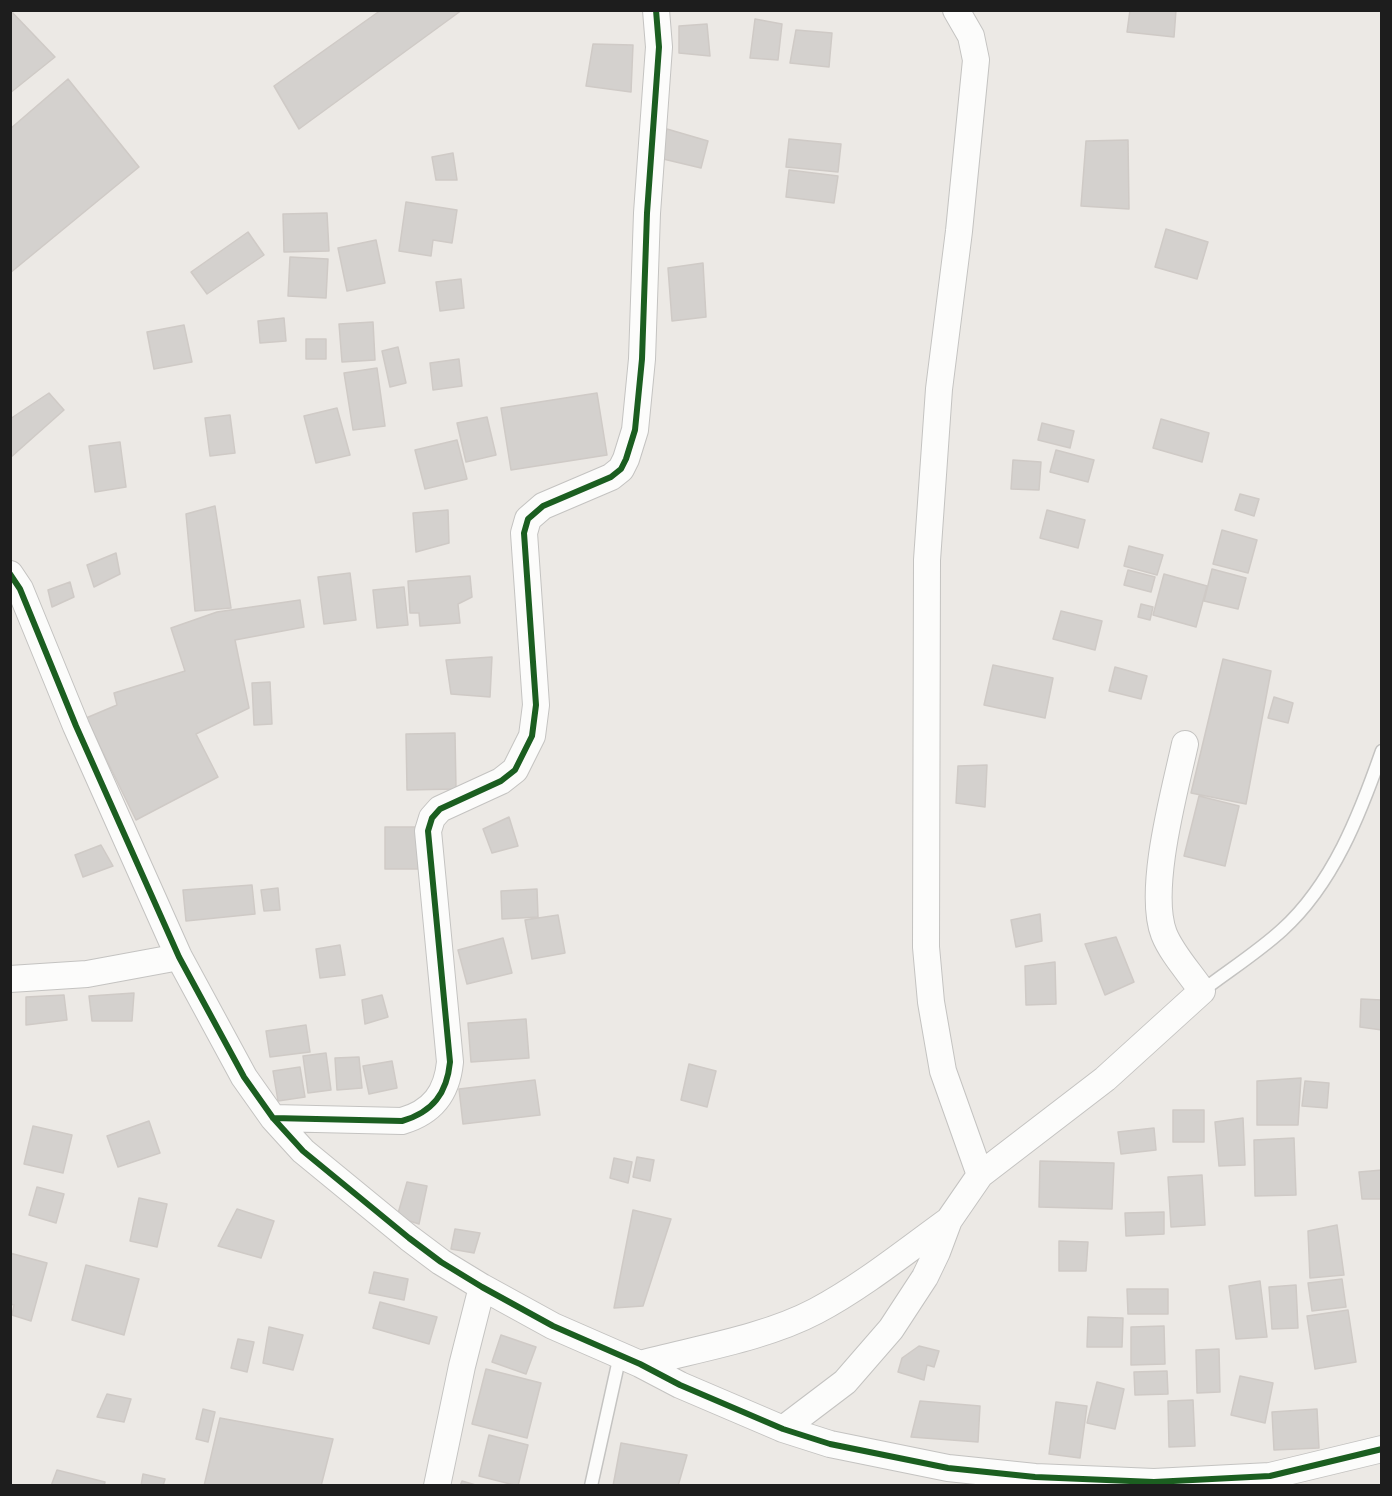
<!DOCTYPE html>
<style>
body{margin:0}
#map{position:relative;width:1392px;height:1496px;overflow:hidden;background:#ece9e5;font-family:Manrope,sans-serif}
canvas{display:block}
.frame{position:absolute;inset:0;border:12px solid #1d1d1d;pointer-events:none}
</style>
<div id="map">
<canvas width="1392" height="1496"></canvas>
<div class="frame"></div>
</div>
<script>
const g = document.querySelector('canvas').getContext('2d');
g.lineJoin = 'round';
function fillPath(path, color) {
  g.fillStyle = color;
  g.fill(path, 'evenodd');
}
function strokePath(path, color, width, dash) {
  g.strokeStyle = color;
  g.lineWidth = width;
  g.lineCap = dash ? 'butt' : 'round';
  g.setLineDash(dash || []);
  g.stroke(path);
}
const building = new Path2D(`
 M10,10L55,57L10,93Z
 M381,10H462L299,129L274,86Z
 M1130,10H1176L1174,37L1127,32Z
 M755,19L782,24L778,60L750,58Z
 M707,24L710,56L679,53V26Z
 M796,30L832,33L829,67L790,63Z
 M593,44L633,45L631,92L586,86Z
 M68,79L139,167L10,273V129Z
 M667,129L708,141L701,168L659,158Z
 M789,139L841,144L838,172L786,167Z
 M1128,140L1129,209L1081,206L1086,141Z
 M453,153L457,180H436L432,157Z
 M789,170L838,176L834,203L786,197Z
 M406,202L457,210L452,243L433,240L431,256L399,251Z
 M327,213L329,251L284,252L283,214Z
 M1166,229L1208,242L1197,279L1155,267Z
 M248,232L264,255L207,294L191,272Z
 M376,240L385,283L347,291L338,248Z
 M290,257L328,259L326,298L288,296Z
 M703,263L706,317L672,321L668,268Z
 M461,279L464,308L440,311L436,282Z
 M284,318L286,341L260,343L258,321Z
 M373,322L375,360L342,362L339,324Z
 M184,325L192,362L154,369L147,332Z
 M306,339H326V359H306Z
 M398,347L406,383L390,387L382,351Z
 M459,359L462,386L433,390L430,363Z
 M377,368L385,426L353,430L344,373Z
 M49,393L64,410L10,458V419Z
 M597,393L607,455L511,470L501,408Z
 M337,408L350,455L316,463L304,416Z
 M230,415L235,453L210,456L205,418Z
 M487,417L496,455L466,462L457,423Z
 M1161,419L1209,433L1202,462L1153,448Z
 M1042,423L1074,431L1070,448L1038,440Z
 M457,440L467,479L425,489L415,450Z
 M120,442L126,487L95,492L89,446Z
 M1056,450L1094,460L1088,482L1050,472Z
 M1013,460L1041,462L1039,490L1011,489Z
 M1240,494L1259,499L1254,516L1235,510Z
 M215,506L231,608L195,611L186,514Z
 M448,510L449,543L416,552L413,513Z
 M1047,510L1085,520L1078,548L1040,538Z
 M1222,530L1257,540L1248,573L1213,564Z
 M1129,546L1163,555L1157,575L1124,566Z
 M116,553L120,574L94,587L87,565Z
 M1212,569L1246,578L1238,609L1204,601Z
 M1128,570L1155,577L1151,592L1124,585Z
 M350,573L356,620L324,624L318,577Z
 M1164,574L1207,586L1196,627L1153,615Z
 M470,576L472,597L458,604L460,623L420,626L419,613H410L408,581Z
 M70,582L74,597L52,607L48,590Z
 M404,587L408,625L377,628L373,590Z
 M300,600L304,627L235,640L249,708L196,734L218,777L136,820L86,718L117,705L114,693L185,671L171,628L217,612Z
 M1141,604L1153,607L1150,620L1138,617Z
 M1061,611L1102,621L1095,650L1053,639Z
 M492,657L490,697L451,694L446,660Z
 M1223,659L1271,671L1246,804L1191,793Z
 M993,665L1053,678L1045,718L984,705Z
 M1115,667L1147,676L1141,699L1109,691Z
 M270,682L272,724L254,725L252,683Z
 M1274,697L1293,703L1288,723L1268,718Z
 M455,733L456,789L407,790L406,734Z
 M987,765L985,807L956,803L958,766Z
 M1199,796L1239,806L1225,866L1184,856Z
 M509,817L518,846L492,853L483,829Z
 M385,827H418V869H385Z
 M101,845L113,866L83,877L75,855Z
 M252,885L255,914L186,921L183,890Z
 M278,888L280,910L264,911L261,890Z
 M537,889L538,917L502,919L501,891Z
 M1040,914L1042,941L1016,947L1011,920Z
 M558,915L565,953L532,959L525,920Z
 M1116,937L1134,982L1105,995L1085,944Z
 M503,938L512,973L467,984L458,950Z
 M340,945L345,975L320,978L316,949Z
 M1055,962L1056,1004L1026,1005L1025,966Z
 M134,993L132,1021H92L89,996Z
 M64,995L67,1020L26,1025V997Z
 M382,995L388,1017L365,1024L362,1000Z
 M1361,999L1382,1000V1030L1360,1027Z
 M526,1019L529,1058L471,1062L468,1023Z
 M306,1025L310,1052L270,1057L266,1031Z
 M326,1053L331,1090L308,1093L303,1056Z
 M359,1057L362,1088L337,1090L335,1058Z
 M392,1061L397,1088L369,1094L363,1066Z
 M689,1064L716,1071L707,1107L681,1100Z
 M300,1067L305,1097L278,1101L273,1071Z
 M1301,1078L1298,1125H1257V1081Z
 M535,1080L540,1115L463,1124L459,1089Z
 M1305,1081L1329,1083L1327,1108L1302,1106Z
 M1173,1110H1204V1142H1173Z
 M1243,1118L1245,1165L1219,1166L1215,1122Z
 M149,1121L160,1153L118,1167L107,1136Z
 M33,1126L72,1135L63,1173L24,1164Z
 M1154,1128L1156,1150L1121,1154L1118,1132Z
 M1294,1138L1296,1195L1255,1196L1254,1140Z
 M637,1157L654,1160L650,1181L633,1177Z
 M614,1158L632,1162L628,1183L610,1178Z
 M1040,1161L1114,1163L1112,1209L1039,1207Z
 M1382,1170V1199H1362L1359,1172Z
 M1202,1175L1205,1225L1171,1227L1168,1177Z
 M407,1182L427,1186L419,1224L397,1217Z
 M37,1187L64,1194L56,1223L29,1215Z
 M139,1198L167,1204L157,1247L130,1241Z
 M237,1209L274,1221L261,1258L218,1246Z
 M633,1210L671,1219L643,1306L614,1308Z
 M1164,1212V1234L1126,1236L1125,1213Z
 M1337,1225L1344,1275L1310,1278L1308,1231Z
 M455,1229L480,1233L474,1253L451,1249Z
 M1059,1241L1088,1242L1086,1271H1059Z
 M10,1253L47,1263L31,1321L12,1315L14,1305L10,1304Z
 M86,1265L139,1279L124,1335L72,1320Z
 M374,1272L408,1279L404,1300L369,1293Z
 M1342,1279L1346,1307L1312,1311L1308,1283Z
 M1260,1281L1267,1337L1236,1339L1229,1286Z
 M1296,1285L1298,1328L1272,1329L1269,1287Z
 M1127,1289H1168V1314H1128Z
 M380,1302L437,1317L429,1344L373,1328Z
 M1348,1310L1356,1362L1315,1369L1307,1316Z
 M1088,1317L1123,1318L1122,1347H1087Z
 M1164,1326L1165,1364L1131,1365V1327Z
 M269,1327L303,1335L293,1370L263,1363Z
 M501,1335L536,1347L526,1374L492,1362Z
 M238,1339L254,1342L247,1372L231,1368Z
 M919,1346L939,1351L934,1367L927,1365L924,1380L898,1372L902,1358Z
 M1219,1349L1220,1392L1197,1393L1196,1350Z
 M486,1369L541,1383L527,1438L472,1424Z
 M1167,1371L1168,1394L1135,1395L1134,1372Z
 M1240,1376L1273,1383L1265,1423L1231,1415Z
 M1097,1382L1124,1389L1115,1429L1087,1423Z
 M107,1394L131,1399L124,1422L97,1417Z
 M1193,1400L1195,1446L1169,1447L1168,1401Z
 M920,1401L980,1406L978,1442L911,1437Z
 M1056,1402L1087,1406L1080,1458L1049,1454Z
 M203,1409L215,1412L208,1442L196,1439Z
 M1317,1409L1319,1448L1274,1450L1272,1412Z
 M220,1418L333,1439L321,1486H204Z
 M489,1435L528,1445L518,1486L479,1476Z
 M621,1443L687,1455L678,1486H613Z
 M57,1470L105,1482L104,1486H51Z
 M143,1474L165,1479L163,1486H141Z
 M462,1481L479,1486H460Z`);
fillPath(building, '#d4d1ce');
strokePath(building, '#cfcac6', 1.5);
const service = new Path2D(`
 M1202,991C1228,971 1258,952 1282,930C1333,884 1360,814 1382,751
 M591,1486L620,1355`);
const minor = new Path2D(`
 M956,10L971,36L976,60L959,231L939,389L927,560L926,947L931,1002L943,1071L980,1175
 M10,574L20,589L76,726L179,957L244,1077L273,1118L303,1151L409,1238L441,1262L482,1287L553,1326L640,1364L680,1385L783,1429L830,1444L948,1468L1035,1477L1154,1482L1270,1476L1382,1449
 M10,979L87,974L179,957
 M273,1118L402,1121C433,1112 447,1093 450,1062L428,831L432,818L440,809L501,781L515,770L532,736L536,705L524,533L528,519L543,506L611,477L621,469L626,459L635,430L642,359L647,213L659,47L656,10
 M640,1364C696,1349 765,1338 816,1311C863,1286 906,1251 949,1220
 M783,1429L845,1382L891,1329L925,1277L937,1252L949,1220L980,1175L1105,1079L1202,991C1190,973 1172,954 1164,934C1147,890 1175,790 1185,744
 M437,1486L462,1366L482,1287`);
strokePath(service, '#c4c3c1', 15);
strokePath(minor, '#c4c3c1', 28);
strokePath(service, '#fcfcfb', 12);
strokePath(minor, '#fcfcfb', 26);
strokePath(new Path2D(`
 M10,574L20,589L76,726L179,957L244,1077L273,1118L303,1151L409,1238L441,1262L482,1287L553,1326L640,1364L680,1385L783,1429L830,1444L948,1468L1035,1477L1154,1482L1270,1476L1382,1449
 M273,1118L402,1121C433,1112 447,1093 450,1062L428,831L432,818L440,809L501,781L515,770L532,736L536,705L524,533L528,519L543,506L611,477L621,469L626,459L635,430L642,359L647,213L659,47L656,10`), '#1b5e20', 6);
</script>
